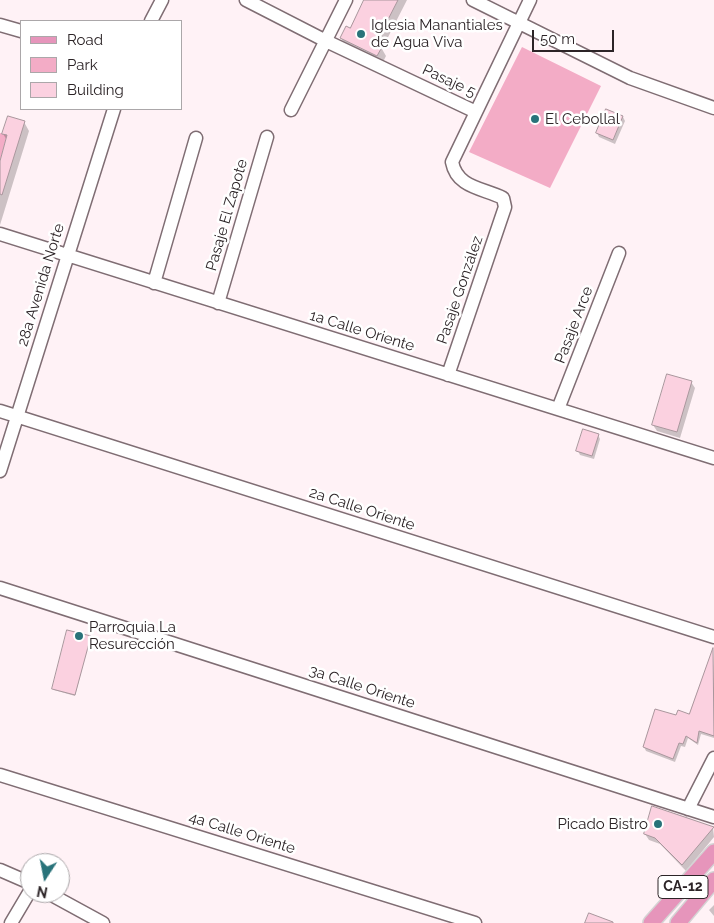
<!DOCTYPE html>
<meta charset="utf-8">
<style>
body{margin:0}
#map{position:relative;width:714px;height:923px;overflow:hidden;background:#fff2f6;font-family:Raleway,sans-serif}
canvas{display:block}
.legend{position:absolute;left:20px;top:20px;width:162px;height:90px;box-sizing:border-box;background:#fff;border:1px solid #aba7a9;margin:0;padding:6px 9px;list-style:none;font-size:15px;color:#2c2427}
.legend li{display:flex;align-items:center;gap:10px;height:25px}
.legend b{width:25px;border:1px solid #aba7a9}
.north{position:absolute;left:20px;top:853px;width:50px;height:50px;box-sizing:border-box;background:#fff;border:1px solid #aba7a9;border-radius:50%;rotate:191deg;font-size:14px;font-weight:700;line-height:20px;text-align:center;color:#2c2427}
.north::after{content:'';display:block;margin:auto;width:18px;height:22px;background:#29737a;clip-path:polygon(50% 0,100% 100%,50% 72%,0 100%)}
.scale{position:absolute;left:532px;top:30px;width:82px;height:22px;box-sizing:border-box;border:2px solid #2c2427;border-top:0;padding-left:6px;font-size:15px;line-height:18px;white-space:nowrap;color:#2c2427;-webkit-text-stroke:4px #fff;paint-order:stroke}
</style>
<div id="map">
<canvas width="714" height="923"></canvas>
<ul class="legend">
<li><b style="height:6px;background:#e695bb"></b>Road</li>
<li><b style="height:14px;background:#f3acc6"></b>Park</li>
<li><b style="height:14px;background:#fbd1e0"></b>Building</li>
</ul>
<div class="north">N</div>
<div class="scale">50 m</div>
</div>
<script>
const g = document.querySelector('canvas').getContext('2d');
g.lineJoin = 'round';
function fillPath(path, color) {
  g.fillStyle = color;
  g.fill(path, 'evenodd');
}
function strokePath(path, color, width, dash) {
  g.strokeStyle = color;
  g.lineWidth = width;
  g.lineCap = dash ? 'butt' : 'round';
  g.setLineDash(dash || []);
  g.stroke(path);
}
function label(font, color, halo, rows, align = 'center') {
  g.font = font + ' Raleway,sans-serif';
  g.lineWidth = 5;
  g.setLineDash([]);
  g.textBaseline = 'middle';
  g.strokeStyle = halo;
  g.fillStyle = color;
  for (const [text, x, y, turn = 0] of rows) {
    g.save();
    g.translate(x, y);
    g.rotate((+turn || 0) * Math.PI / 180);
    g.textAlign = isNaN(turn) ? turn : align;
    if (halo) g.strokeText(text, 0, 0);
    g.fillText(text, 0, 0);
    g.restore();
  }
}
fillPath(new Path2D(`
 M522,47L601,86L550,188L469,152Z
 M0,133L7,135L0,161Z`), '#f3acc6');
fillPath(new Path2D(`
 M365,0H407L382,49L386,56L382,64L346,47L341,38L350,29Z
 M623,117L625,121L615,144L599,137L597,133Z
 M24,122L29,131L0,225V165L7,140L3,134Z
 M691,382L695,388L680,438L657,431L653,425Z
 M598,435L600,439L594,459L580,455L578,451Z
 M90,637L75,696L54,690L53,688Z
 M713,651L714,738L701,734L698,745L688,738L685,747L681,746L675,762L646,751L644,747L677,716H690Z
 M713,828L714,837L686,871L660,844L649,840L645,834Z
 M714,905V916L709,910Z`), '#0003');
const building = new Path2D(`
 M364,0H398L376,43L382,47L377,56L340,38L346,26L350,28Z
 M606,109L623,116L613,140L596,133Z
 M8,116L25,121L2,195L0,194V161L7,135L2,134Z
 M667,374L692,381L677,432L652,425Z
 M583,429L599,434L592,456L576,451Z
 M67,630L91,636L75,695L52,689Z
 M713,648L714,736L699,731L697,743L686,736L683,744L679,743L673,759L643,747L655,709L676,715L678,710L689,714Z
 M652,806L714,827L682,865L655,838L644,834Z
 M589,913L613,922V923H585Z`);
fillPath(building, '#fbd1e0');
strokePath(building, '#a9969c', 1);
const minor = new Path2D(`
 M246,0L326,41L476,112
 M473,0L630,78L714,108
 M151,21L162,0
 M0,25L21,31
 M291,110L346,0
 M0,234L714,458
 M154,283L196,138
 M218,303L267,137
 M448,375L505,207L503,198C483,188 457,188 452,162L530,0
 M558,409L619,253
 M0,411L714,637
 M0,471L114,109
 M0,588L714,817
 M0,775L475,923
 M688,809L714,758
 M0,870L30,883
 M48,893L103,923
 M11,923L30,891`);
const major = new Path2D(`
 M651,923L714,852
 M678,923L714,880`);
strokePath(minor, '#7f6d73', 15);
strokePath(major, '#d5d3d4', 18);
strokePath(minor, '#fff', 12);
strokePath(major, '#e695bb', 15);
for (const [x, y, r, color] of [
 [361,34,5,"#29737a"],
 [535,119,5,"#29737a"],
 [79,636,5,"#29737a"],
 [658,824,5,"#29737a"]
]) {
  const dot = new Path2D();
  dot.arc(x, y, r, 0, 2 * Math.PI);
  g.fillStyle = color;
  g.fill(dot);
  strokePath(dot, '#fff', 2);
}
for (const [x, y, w] of [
 [683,887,50]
]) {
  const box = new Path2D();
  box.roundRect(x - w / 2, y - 11.5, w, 23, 4);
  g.fillStyle = '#fff';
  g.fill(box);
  strokePath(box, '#2c2427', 1);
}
label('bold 14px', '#2c2427', null, [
 ["CA-12",683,887]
]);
label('15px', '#2c2427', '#fff', [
 ["Iglesia Manantiales",371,25],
 ["de Agua Viva",371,42],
 ["El Cebollal",545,119],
 ["Parroquia La",89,627],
 ["Resurección",89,644],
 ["Picado Bistro",648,824,"right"]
], 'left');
label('15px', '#2c2427', '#fff', [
 ["Pasaje 5",449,81,25],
 ["Pasaje El Zapote",227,215,-74],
 ["28a Avenida Norte",41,285,-73],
 ["Pasaje González",460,290,-71],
 ["Pasaje Arce",574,325,-69],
 ["1a Calle Oriente",362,331,17],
 ["2a Calle Oriente",362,509,18],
 ["3a Calle Oriente",362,687,18],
 ["4a Calle Oriente",242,833,17]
]);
</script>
